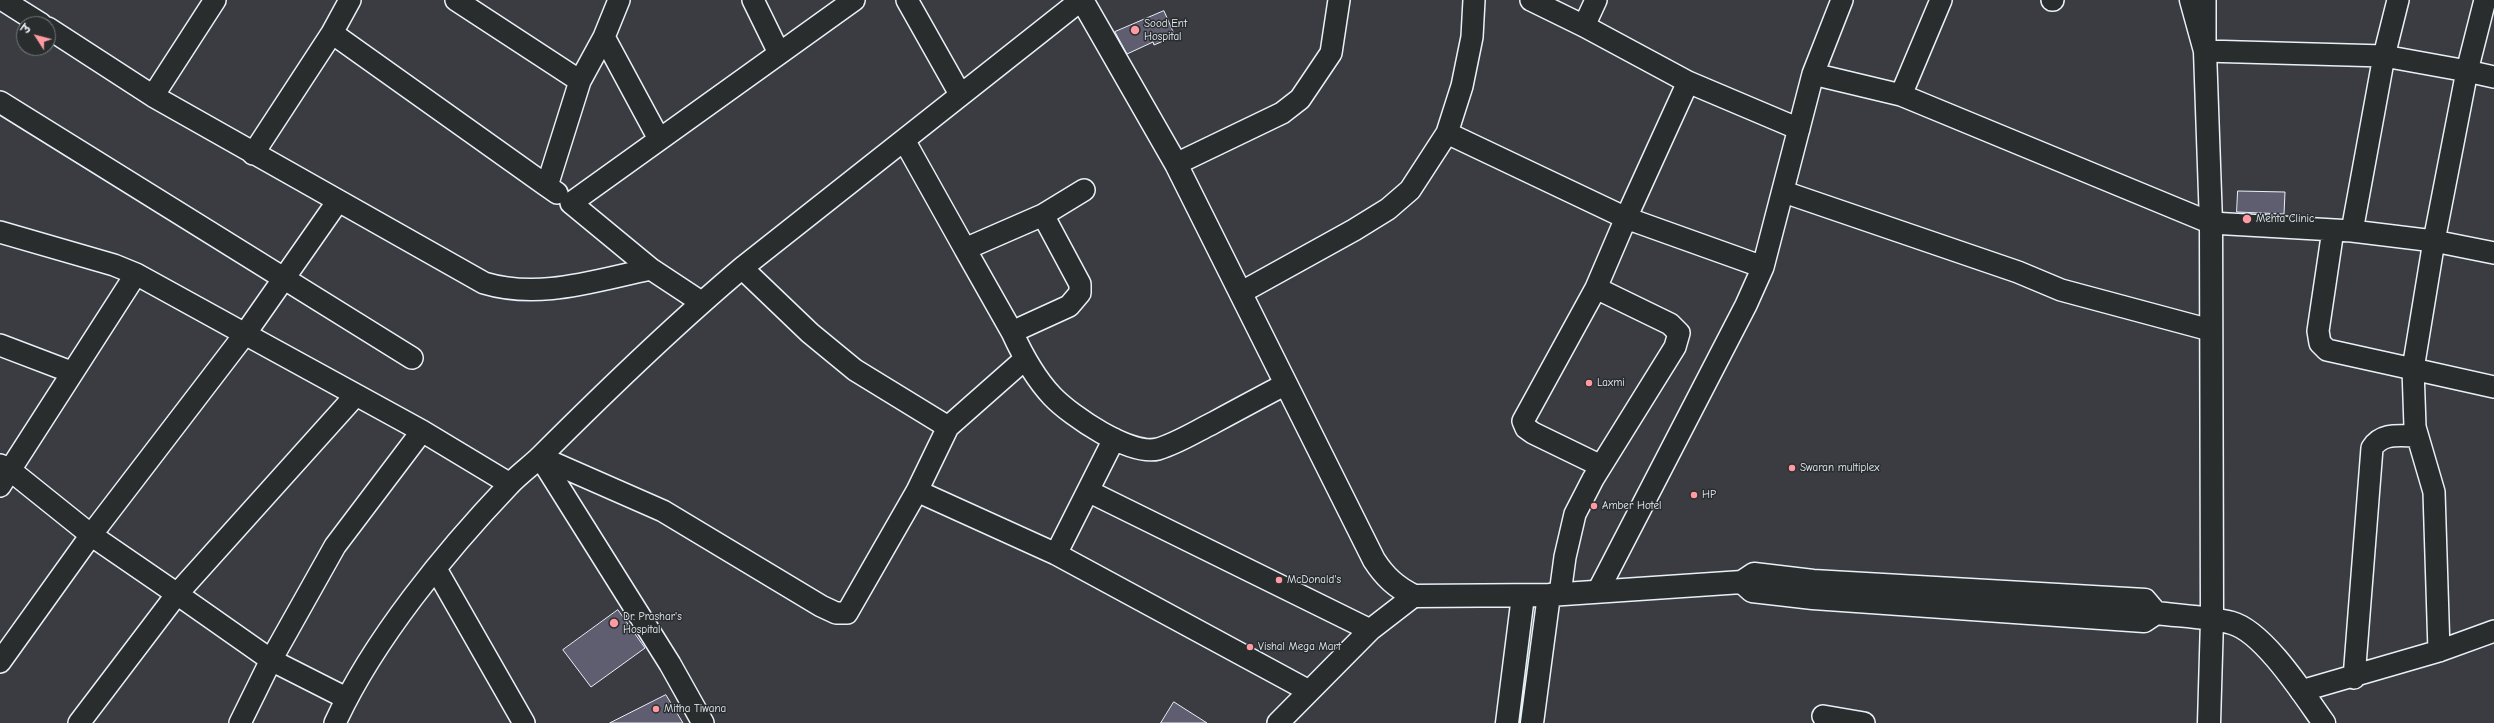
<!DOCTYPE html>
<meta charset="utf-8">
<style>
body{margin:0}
#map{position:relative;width:2494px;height:723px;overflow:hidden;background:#3a3c42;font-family:"Comic Neue","Playpen Sans Deva",sans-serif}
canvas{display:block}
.north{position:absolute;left:16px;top:16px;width:40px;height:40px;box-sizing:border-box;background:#2a2d2e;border:1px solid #767b7f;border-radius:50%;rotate:306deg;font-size:11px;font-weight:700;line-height:16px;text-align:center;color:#e8f1f8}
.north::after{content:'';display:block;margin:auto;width:14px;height:18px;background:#ff9aa2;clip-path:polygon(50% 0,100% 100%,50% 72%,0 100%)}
</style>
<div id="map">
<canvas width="2494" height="723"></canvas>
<div class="north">उ</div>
</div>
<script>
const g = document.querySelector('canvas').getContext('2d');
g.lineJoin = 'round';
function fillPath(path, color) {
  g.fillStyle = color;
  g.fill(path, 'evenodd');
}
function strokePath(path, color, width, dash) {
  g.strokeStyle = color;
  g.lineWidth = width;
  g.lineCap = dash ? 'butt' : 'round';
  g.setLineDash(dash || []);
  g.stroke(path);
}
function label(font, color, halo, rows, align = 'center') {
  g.font = font + ' "Comic Neue",sans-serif';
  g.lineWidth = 3;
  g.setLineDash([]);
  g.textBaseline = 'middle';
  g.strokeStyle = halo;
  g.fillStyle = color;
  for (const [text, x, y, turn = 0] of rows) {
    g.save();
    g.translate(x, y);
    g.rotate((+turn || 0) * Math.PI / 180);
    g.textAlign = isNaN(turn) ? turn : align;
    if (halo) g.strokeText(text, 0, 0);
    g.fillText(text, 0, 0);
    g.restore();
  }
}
const building = new Path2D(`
 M1164,11L1175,36L1154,45L1153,42L1127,54L1115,32Z
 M2238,191L2285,192L2284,214L2237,212Z
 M618,610L645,648L591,687L563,650Z
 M666,695L683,723H610Z
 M1174,702L1207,723H1161Z`);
fillPath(building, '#5e5e70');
strokePath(building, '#e8f1f8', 1);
const minor = new Path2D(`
 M3,0L41,24
 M456,0L580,81L547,186L557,193
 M619,0L604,37L659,139
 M753,0L779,53
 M907,0L960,94
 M2052,0H2053
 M2205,0V51L2384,56L2467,71L2434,241L2413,369L2494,387
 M2485,0L2467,71L2494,77
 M1584,26L1596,0
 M48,28L153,96L484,283C540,300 596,280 651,269
 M332,33L350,0
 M1813,74L1901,95L2211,223L2352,231L2434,241L2494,253
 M580,81L604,37
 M1688,82L1799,129
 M1901,95L1941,0
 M153,96L215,0
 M0,102L412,358
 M1447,133L1626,218L1688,82L1584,26L1531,0
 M904,140L965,249L1043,215L1080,284V293L1069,306L1012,332C1022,354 1035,378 1052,396C1071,416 1130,456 1158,449C1178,443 1195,432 1213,423C1237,410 1261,397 1286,384
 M253,154L332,33L547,186
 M1176,164L1282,113L1300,99L1331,53L1339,0
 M1784,192L2018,272L2061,290L2210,330
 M1043,215L1084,190
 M2333,230L2318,331L2320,343L2327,350L2413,369L2415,427L2434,492L2439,651
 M2352,231L2384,56L2398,0
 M0,232L114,265L136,274L245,334L338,201
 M965,249L1012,332
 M742,268L810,333L855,370L948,427
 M1596,288L1523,421L1526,428L1533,433L1601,466
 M1242,292L1354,230L1388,209L1410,190L1447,133L1462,86L1472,37L1474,0
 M701,302L651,269L571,203L854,0
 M0,345L71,372
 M422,431L510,484
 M540,457L663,511L821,606L836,613H847L917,491L948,427L1025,359
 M540,457L670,664L703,723
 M0,465L10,470L136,274
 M0,486L10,470L91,535L177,594L79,723
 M917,491L1056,554L1309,691
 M1088,491L1370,630
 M1056,554L1114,439
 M436,569L524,723
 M1598,591L1746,305L1763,267
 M1560,594L1565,557L1575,514L1593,479L1675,347L1679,333L1670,324L1596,288L1626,218L1763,267L1813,74L1842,0
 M0,662L91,535L245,334L422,431L335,546L271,660L177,594L355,396
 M2354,678L2372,448C2382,432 2400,436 2417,436
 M2301,691L2439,651L2494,631
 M1823,716L1864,723
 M240,723L271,660L346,698
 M335,723C373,640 446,551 509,485C519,474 531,466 541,456C606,391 672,327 742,268L1081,0
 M1278,723L1370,630L1414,596`);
const secondary = new Path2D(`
 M1082,0L1176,164L1374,560C1385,577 1396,587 1414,596L1549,595L1742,582L1754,574L1813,581L2145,600L2156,613C2180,616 2209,617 2232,623C2264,632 2304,695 2324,723
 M2191,0L2205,51L2211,223L2212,620L2209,723
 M1742,582L1752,591L1813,598L2144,621L2156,613
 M1507,723L1523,596
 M1532,723L1549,595`);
strokePath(minor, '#e8f1f8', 24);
strokePath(secondary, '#e8f1f8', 25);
strokePath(minor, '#2a2d2e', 21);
strokePath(secondary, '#2a2d2e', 22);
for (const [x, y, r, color] of [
 [1135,30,5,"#ff9aa2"],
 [2247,219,5,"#ff9aa2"],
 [1589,383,4,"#ff9aa2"],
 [1792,468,4,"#ff9aa2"],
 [1694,495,4,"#ff9aa2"],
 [1594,506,4,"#ff9aa2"],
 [1279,580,4,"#ff9aa2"],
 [614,623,5,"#ff9aa2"],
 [1250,647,4,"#ff9aa2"],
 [656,709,4,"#ff9aa2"]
]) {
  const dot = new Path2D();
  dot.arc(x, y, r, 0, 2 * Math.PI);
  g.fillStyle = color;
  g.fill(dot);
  strokePath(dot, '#2a2d2e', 1.5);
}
label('11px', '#e8f1f8', '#2a2d2e', [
 ["Sood Ent",1144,24],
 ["Hospital",1144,37],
 ["Mehta Clinic",2256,219],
 ["Laxmi",1597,383],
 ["Swaran multiplex",1800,468],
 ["HP",1702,495],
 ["Amber Hotel",1602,506],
 ["McDonald's",1287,580],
 ["Dr. Prashar's",623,617],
 ["Hospital",623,630],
 ["Vishal Mega Mart",1258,647],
 ["Mitha Tiwana",664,709]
], 'left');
</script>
